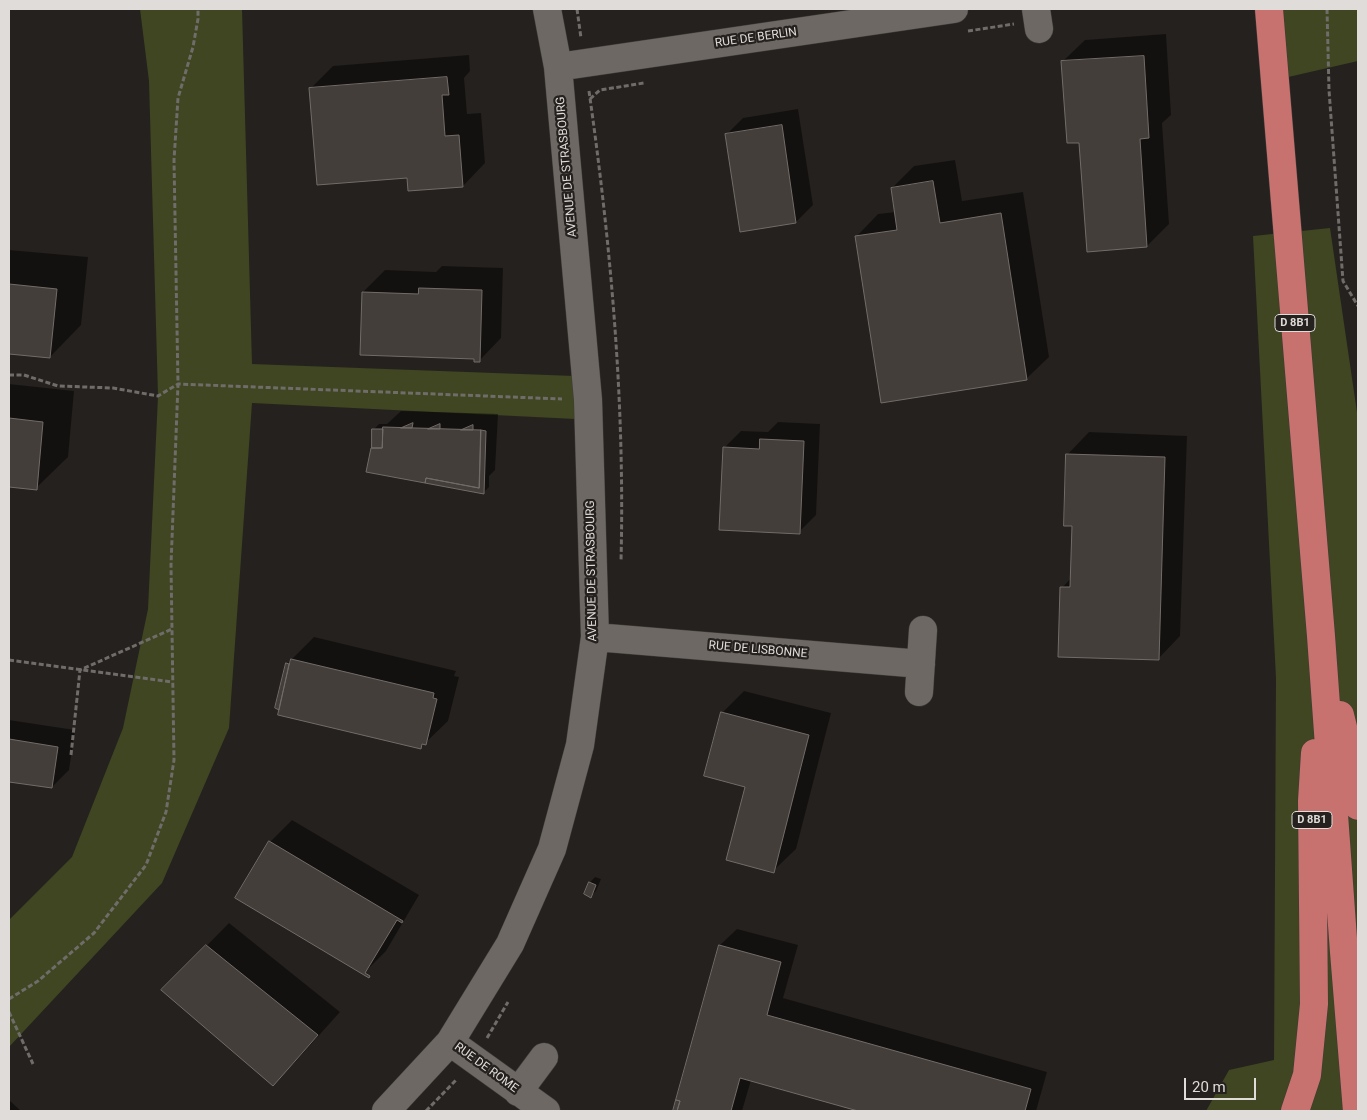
<!DOCTYPE html>
<style>
body{margin:0}
#map{position:relative;width:1367px;height:1120px;overflow:hidden;background:#25211e;font-family:Roboto,sans-serif}
canvas{display:block}
.frame{position:absolute;inset:0;border:10px solid #dfdcda;pointer-events:none}
.scale{position:absolute;left:1184px;top:1078px;width:72px;height:22px;box-sizing:border-box;border:2px solid #dfdcda;border-top:0;padding-left:6px;font-size:15px;line-height:18px;white-space:nowrap;color:#dfdcda;-webkit-text-stroke:4px #25211e;paint-order:stroke}
</style>
<div id="map">
<canvas width="1367" height="1120"></canvas>
<div class="frame"></div>
<div class="scale">20 m</div>
</div>
<script>
const g = document.querySelector('canvas').getContext('2d');
g.lineJoin = 'round';
function fillPath(path, color) {
  g.fillStyle = color;
  g.fill(path, 'evenodd');
}
function strokePath(path, color, width, dash) {
  g.strokeStyle = color;
  g.lineWidth = width;
  g.lineCap = dash ? 'butt' : 'round';
  g.setLineDash(dash || []);
  g.stroke(path);
}
function label(font, color, halo, rows, align = 'center') {
  g.font = font + ' Roboto,sans-serif';
  g.lineWidth = 4.5;
  g.setLineDash([]);
  g.textBaseline = 'middle';
  g.strokeStyle = halo;
  g.fillStyle = color;
  for (const [text, x, y, turn = 0] of rows) {
    g.save();
    g.translate(x, y);
    g.rotate((+turn || 0) * Math.PI / 180);
    g.textAlign = isNaN(turn) ? turn : align;
    if (halo) g.strokeText(text, 0, 0);
    g.fillText(text, 0, 0);
    g.restore();
  }
}
fillPath(new Path2D(`
 M140,9H242L252,364L575,376V419L252,403L229,728L162,883L9,1047V920L72,857L123,728L148,609L158,396L149,81Z
 M1274,9H1358V61L1284,78Z
 M1330,228L1358,419V1111H1206L1229,1070L1274,1060L1276,678L1253,236Z`), '#3f4621');
fillPath(new Path2D(`
 M1166,34L1171,115L1162,123L1169,224L1147,246L1080,141L1062,62L1085,40Z
 M469,55L470,71L464,78L467,114L481,113L485,163L463,186L408,176L311,88L333,66Z
 M798,109L813,205L796,222L726,135L743,118Z
 M955,160L962,201L1023,192L1049,357L1026,379L856,237L878,214L896,212L892,188L914,166Z
 M9,250L88,257L81,325L50,357L9,353Z
 M442,266L503,268L501,338L479,361L363,292L385,270L436,272Z
 M9,384L74,391L68,457L36,488L9,486Z
 M401,411L498,414L495,470L489,476V487L484,492L372,448L374,429L379,424H387Z
 M778,422L820,424L816,515L799,532L724,448L741,431L768,432Z
 M1089,432L1187,436L1180,636L1158,659L1062,588L1072,577L1073,525L1067,455Z
 M314,637L456,671L454,676L459,677L448,721L421,747L276,708L287,664Z
 M744,691L831,713L796,849L773,871L722,713Z
 M9,720L75,730L69,770L52,787L9,781Z
 M292,820L419,895L386,951L364,973L270,842Z
 M595,877L601,879L596,891L591,896L590,882Z
 M229,923L340,1012L295,1062L273,1084L163,990Z
 M737,929L798,945L783,998L1047,1072L1036,1111H863L751,1080L742,1111H674L720,945Z
 M9,1100L21,1111H9Z`), '#0007');
const building = new Path2D(`
 M1144,56L1149,138L1140,139L1147,247L1087,252L1079,143H1067L1061,61Z
 M447,77L449,95H442L445,136L459,135L463,187L408,191L407,178L317,185L309,88Z
 M782,125L796,223L740,232L725,134Z
 M933,181L940,223L1001,213L1027,380L881,403L855,236L897,230L891,188Z
 M9,284L57,289L50,358L9,354Z
 M419,288L482,290L480,362H474V359L360,355L362,292L418,294Z
 M9,418L43,422L37,490L9,487Z
 M413,423L412,428H401Z
 M440,424V429H428Z
 M473,425V430H461Z
 M383,427L481,430L479,488L426,478L425,483L366,472L371,448H382Z
 M372,429H383L382,448H372Z
 M481,430L486,431L484,494L425,483L426,478L479,488Z
 M760,439L804,441L800,534L719,530L723,447L759,449Z
 M1066,454L1165,457L1159,660L1058,657L1060,587H1070L1072,526H1064Z
 M291,659L434,693L433,698L437,699L426,745L422,744L421,749L278,715Z
 M286,663L289,664L279,710L275,708Z
 M721,712L809,735L774,873L726,860L745,787L704,776Z
 M9,739L58,747L52,788L9,782Z
 M269,841L403,921L402,923L397,920L365,973L370,976L369,978L235,898Z
 M589,882L596,885L591,898L584,894Z
 M206,945L318,1035L273,1086L161,990Z
 M719,945L781,962L767,1015L1031,1089L1025,1111H858L740,1078L731,1111H677L680,1101L676,1100Z
 M676,1100L680,1101L677,1111H673Z`);
fillPath(building, '#443e3b');
strokePath(building, '#726c69', 1);
const minor = new Path2D(`
 M1036,9L1039,29
 M558,67L954,9
 M595,637L921,664
 M919,692L923,630
 M450,1042L546,1111
 M518,1092L544,1057
 M386,1111L450,1042L510,944L552,849L580,745L595,637L588,400L558,67L547,9`);
const highway = new Path2D(`
 M1269,9L1321,636L1344,952L1357,1111
 M1340,715L1353,768L1358,806
 M1295,1111L1307,1075L1314,1004L1312,801L1315,753`);
strokePath(minor, '#403d3a', 29);
strokePath(highway, '#403d3a', 29);
strokePath(new Path2D(`
 M577,9L581,38
 M1327,9L1329,90L1343,281L1358,306
 M968,31L1014,24
 M589,91C611,246 625,404 621,561
 M590,99L600,90L644,83
 M9,375H24L58,386L113,388L158,396L178,384L562,399
 M9,660L172,682
 M71,755L80,670L172,629
 M9,999L38,981L94,933L146,865L166,812L174,760L171,565L178,384L174,160L178,98L193,47L198,19V9
 M9,1012L33,1064
 M487,1038L508,1002
 M426,1111L457,1079`), '#6f6c69', 3, [5, 2.5]);
strokePath(minor, '#6d6864', 28);
strokePath(highway, '#c7726f', 28);
for (const [x, y, w] of [
 [1295,323,40],
 [1312,820,40]
]) {
  const box = new Path2D();
  box.roundRect(x - w / 2, y - 8.5, w, 17, 4);
  g.fillStyle = '#25211e';
  g.fill(box);
  strokePath(box, '#dfdcda', 1);
}
label('bold 11px', '#dfdcda', null, [
 ["D 8B1",1295,323],
 ["D 8B1",1312,820]
]);
label('12px', '#dfdcda', '#25211e', [
 ["RUE DE BERLIN",756,38,-8],
 ["AVENUE DE STRASBOURG",567,167,-95],
 ["AVENUE DE STRASBOURG",592,571,-91],
 ["RUE DE LISBONNE",758,650,5],
 ["RUE DE ROME",486,1068,36]
]);
</script>
